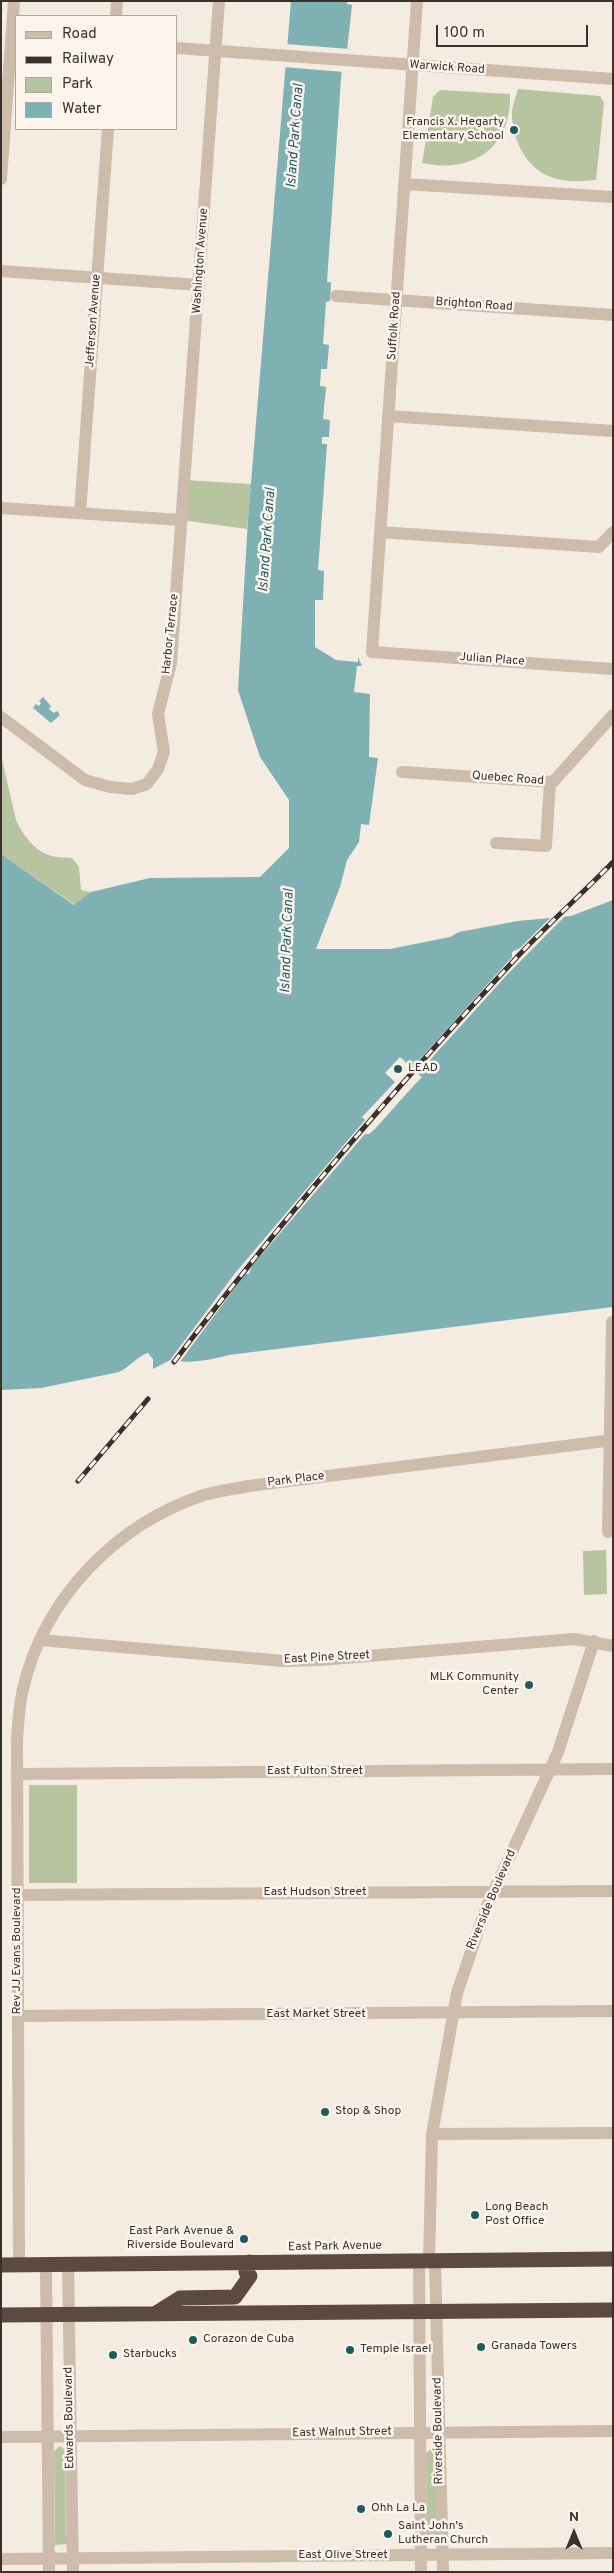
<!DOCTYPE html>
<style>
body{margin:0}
#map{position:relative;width:614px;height:2573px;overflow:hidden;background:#f4ebe1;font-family:Overpass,sans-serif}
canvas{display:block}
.frame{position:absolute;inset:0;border:2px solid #3b302b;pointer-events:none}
.legend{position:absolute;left:15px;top:15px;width:162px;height:115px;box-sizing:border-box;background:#fbf5ee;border:1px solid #aea6a0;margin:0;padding:6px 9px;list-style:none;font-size:15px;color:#3b302b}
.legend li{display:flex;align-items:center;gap:10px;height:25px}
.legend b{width:25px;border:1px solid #aea6a0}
.north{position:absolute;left:549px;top:2508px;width:50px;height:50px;-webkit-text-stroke:4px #fbf5ee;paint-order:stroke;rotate:0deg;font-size:14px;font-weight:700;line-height:20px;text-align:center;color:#3b302b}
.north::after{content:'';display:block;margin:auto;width:18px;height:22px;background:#3b302b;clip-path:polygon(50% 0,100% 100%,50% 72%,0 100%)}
.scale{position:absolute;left:436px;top:25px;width:152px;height:22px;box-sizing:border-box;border:2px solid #3b302b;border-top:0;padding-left:6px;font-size:15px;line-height:18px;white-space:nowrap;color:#3b302b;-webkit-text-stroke:4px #fbf5ee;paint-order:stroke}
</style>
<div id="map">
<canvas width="614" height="2573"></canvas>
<div class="frame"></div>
<ul class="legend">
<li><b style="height:6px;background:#cdbbac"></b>Road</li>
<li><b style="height:6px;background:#3b302b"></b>Railway</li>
<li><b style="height:14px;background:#b8c4a0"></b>Park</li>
<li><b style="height:14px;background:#7fb0b2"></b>Water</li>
</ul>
<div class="north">N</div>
<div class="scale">100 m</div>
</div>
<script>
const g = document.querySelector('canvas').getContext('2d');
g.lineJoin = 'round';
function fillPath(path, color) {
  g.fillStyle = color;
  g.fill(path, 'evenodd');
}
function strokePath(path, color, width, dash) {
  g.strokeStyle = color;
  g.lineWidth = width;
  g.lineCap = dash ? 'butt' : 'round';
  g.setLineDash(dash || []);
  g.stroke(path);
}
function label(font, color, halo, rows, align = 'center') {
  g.font = font + ' Overpass,sans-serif';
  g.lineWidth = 5;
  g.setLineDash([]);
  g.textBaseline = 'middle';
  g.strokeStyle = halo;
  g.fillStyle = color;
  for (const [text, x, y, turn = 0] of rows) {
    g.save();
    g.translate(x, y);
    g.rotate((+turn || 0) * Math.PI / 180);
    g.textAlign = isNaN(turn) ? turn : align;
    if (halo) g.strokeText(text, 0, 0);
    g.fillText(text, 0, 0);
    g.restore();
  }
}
fillPath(new Path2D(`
 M518,89L600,96L604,103L596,180C582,181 568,183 554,178C526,170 511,138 512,111C513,104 516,96 518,89Z
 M440,90L510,94C512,148 472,174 422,163L433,97Z
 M184,480L251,484L247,529L181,520Z
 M1,755L16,820C23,835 35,852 52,856C58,858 65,857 72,858L79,867L81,890L91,892L75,905L1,854Z
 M606,1550L607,1594L584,1595L583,1551Z
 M29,1785H77V1883H29Z
 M60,2446L65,2450L66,2536L70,2544L52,2545L55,2537L54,2451Z
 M432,2448L435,2449L438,2537L432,2541L427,2537L426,2453Z`), '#b8c4a0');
fillPath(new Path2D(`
 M291,1H347V4L352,5L347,50H343L327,282H331L330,301L326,302L323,344L329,345L327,369H321L320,386L326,387L323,419L330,420L329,437H322V444H327L318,570L324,571L323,600H315V647L336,660L358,662V657L362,666H357L354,692L370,694L369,757L378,758L369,825L361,824L359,842L347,860L340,887L316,949H390L450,937L459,932L518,921L571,916L613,900V1307L229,1355C210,1360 190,1364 170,1360L153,1369V1359L148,1353C136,1357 130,1367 119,1372L41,1388L1,1390V854L74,905L91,892L150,878L260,877L289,848V800L260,757L238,690L248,519Z
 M43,697L51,706L49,709L54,713L57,711L60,715L51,723L33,708L36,704L39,706L41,703L39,701Z`), '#7fb0b2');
fillPath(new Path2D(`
 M285,44L350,49L346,52L344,72L283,67Z
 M567,914L506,976L438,1051L418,1074L422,1077L407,1093L375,1129L369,1134H365L252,1266L249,1274H245L180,1362L170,1360L236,1272L365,1120L362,1117L395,1082L385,1073L400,1057L412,1068L512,957V952L520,948L553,915Z`), '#f4ebe1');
strokePath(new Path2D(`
 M417,1L372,652L613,669
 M116,16L117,1
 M176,48L613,79
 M1,179L14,1
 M405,184L613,197
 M1,271L199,285
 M336,296L613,315
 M388,416L613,431
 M1,508L181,520
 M80,513L108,129
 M380,532L599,547L613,532
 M1,717L85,780L110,787L132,789L147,784L158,769L164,752L158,714L171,663L219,1
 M402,772L553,782L613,715
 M496,843L546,846L550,782
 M608,1532L612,1322
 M40,1640L284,1661L320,1660L574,1639L613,1646
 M17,1774L613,1769
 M18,1895L613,1891
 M18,2016L613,2011
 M432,2134L613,2133
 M419,2261L421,2572
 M429,2261L432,2134L457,1993L486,1908L558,1752L594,1641
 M435,2261L443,2572
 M19,2264L17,1741C18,1724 19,1706 23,1689C44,1598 116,1524 204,1495C218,1491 234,1489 249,1486L613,1440
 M46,2264L49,2572
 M68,2264L73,2572
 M1,2437L613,2431
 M1,2559L613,2553`), '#cdbbac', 12);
strokePath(new Path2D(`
 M1,2265L613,2259
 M156,2313L180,2298L235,2297L250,2276L246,2272L249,2262
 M1,2315L613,2310`), '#5c4a42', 15);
const rail = new Path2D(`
 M174,1362C281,1220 397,1086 519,955C549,923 582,894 613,862
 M78,1481L148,1399`);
strokePath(rail, '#3b302b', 5);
strokePath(rail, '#fbf5ee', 3, [9]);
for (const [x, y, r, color] of [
 [514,130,5,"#1f5a5e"],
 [398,1069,5,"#1f5a5e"],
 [529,1685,5,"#1f5a5e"],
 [325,2112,5,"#1f5a5e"],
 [475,2215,5,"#1f5a5e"],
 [244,2239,5,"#1f5a5e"],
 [193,2340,5,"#1f5a5e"],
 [481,2347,5,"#1f5a5e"],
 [350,2350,5,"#1f5a5e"],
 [113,2355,5,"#1f5a5e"],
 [361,2509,5,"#1f5a5e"],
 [388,2534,5,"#1f5a5e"]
]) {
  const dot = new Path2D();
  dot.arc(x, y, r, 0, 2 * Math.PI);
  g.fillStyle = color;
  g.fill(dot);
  strokePath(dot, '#fbf5ee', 2);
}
label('12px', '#3b302b', '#fbf5ee', [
 ["Warwick Road",447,68,4],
 ["Washington Avenue",201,261,-86],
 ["Brighton Road",474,305,4],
 ["Jefferson Avenue",94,321,-86],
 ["Suffolk Road",395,326,-86],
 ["Harbor Terrace",171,634,-84],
 ["Julian Place",492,660,4],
 ["Quebec Road",508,779,4],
 ["Park Place",296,1480,-7],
 ["East Pine Street",327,1658,-3],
 ["East Fulton Street",315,1772],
 ["East Hudson Street",315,1893],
 ["Riverside Boulevard",492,1900,-67],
 ["Rev JJ Evans Boulevard",18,1951,-90],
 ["East Market Street",316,2015],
 ["East Park Avenue",335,2247,-1],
 ["Edwards Boulevard",70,2418,-91],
 ["Riverside Boulevard",439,2431,-91],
 ["East Walnut Street",342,2433,-1],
 ["East Olive Street",343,2556]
]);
label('12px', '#3b302b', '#fbf5ee', [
 ["Francis X. Hegarty",504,123,"right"],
 ["Elementary School",504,137,"right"],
 ["LEAD",408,1069],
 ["MLK Community",519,1678,"right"],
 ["Center",519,1692,"right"],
 ["Stop & Shop",335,2112],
 ["Long Beach",485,2208],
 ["Post Office",485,2222],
 ["East Park Avenue &",234,2232,"right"],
 ["Riverside Boulevard",234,2246,"right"],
 ["Corazon de Cuba",203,2340],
 ["Granada Towers",491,2347],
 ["Temple Israel",360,2350],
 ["Starbucks",123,2355],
 ["Ohh La La",371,2509],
 ["Saint John's",398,2527],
 ["Lutheran Church",398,2541]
], 'left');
label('italic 14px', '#1f5a5e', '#fbf5ee', [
 ["Island Park Canal",296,136,-86],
 ["Island Park Canal",268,540,-86],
 ["Island Park Canal",288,941,-88]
]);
</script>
